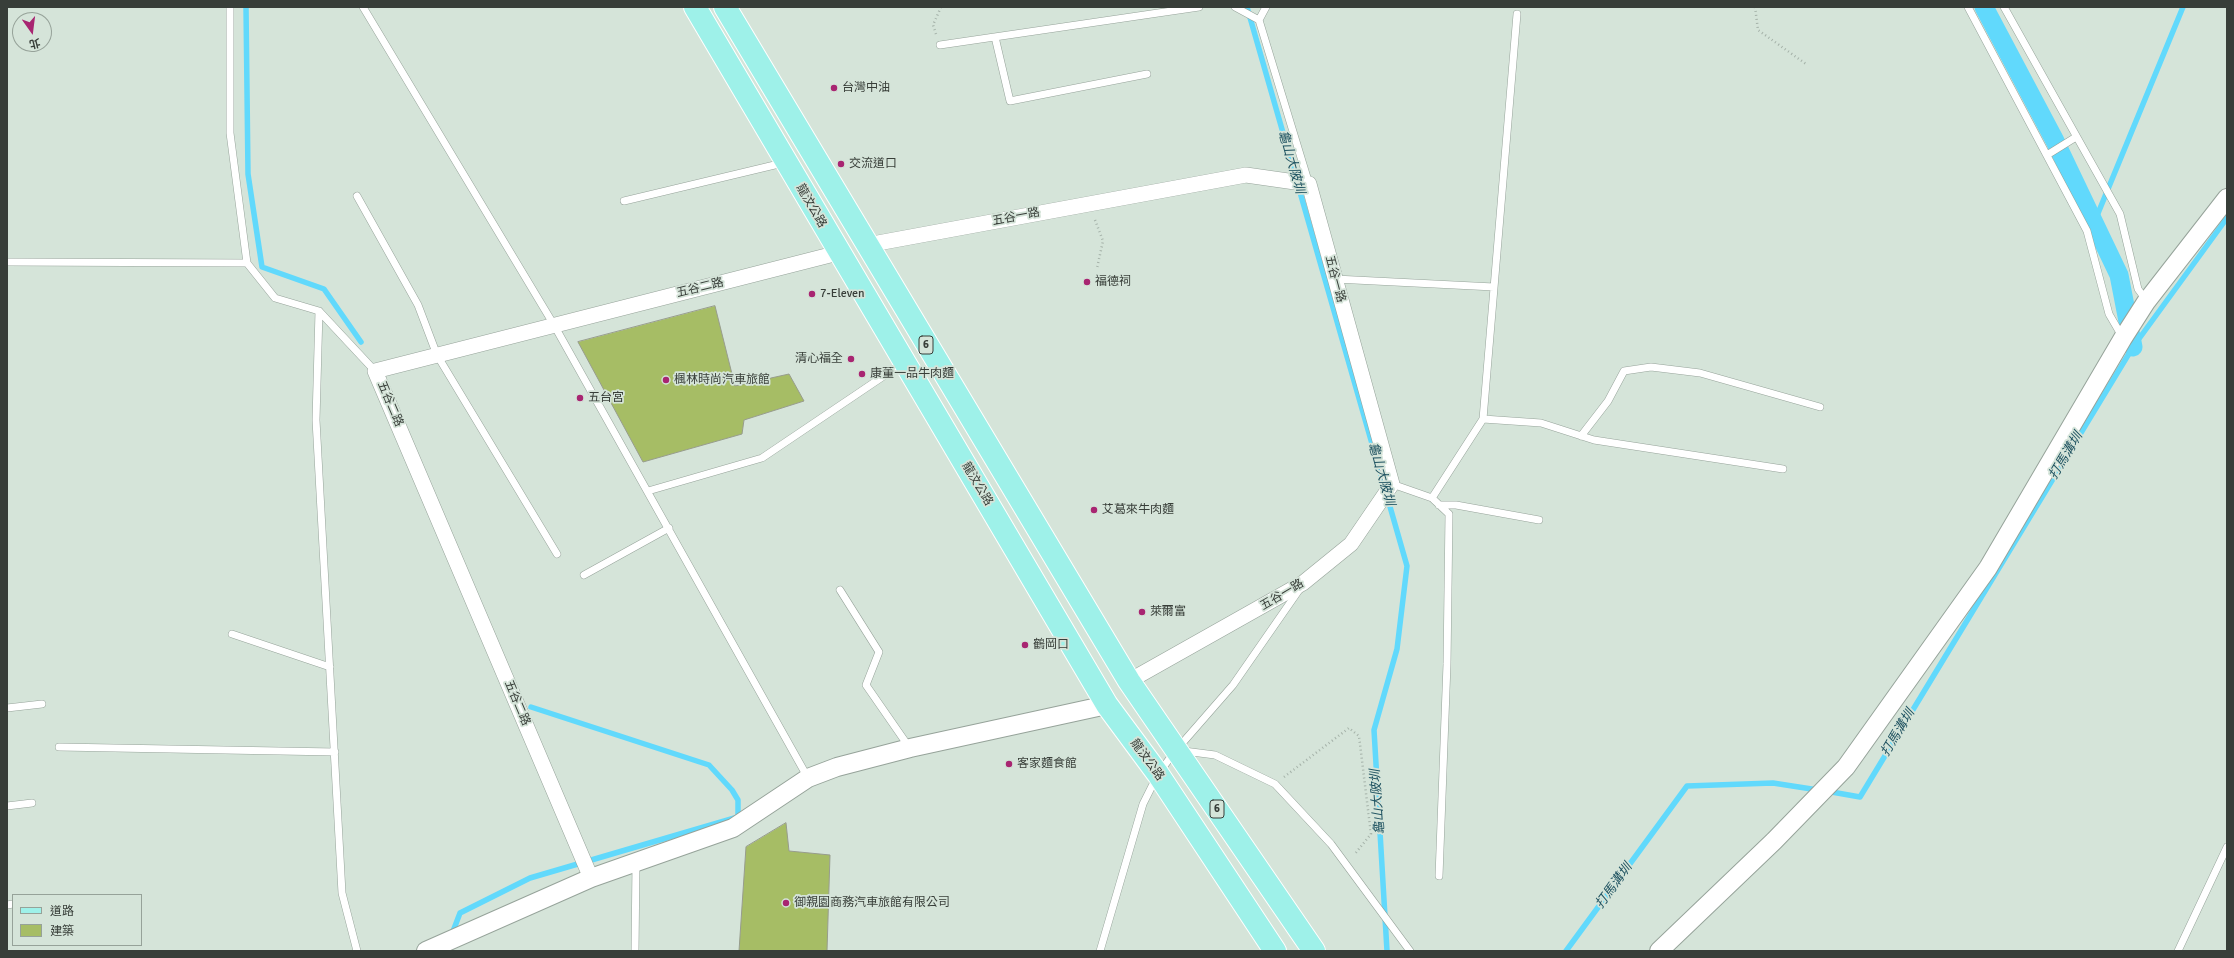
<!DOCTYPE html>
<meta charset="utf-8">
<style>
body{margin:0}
#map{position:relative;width:2234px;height:958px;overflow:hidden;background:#d5e4d9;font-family:Signika,"Noto Sans TC",sans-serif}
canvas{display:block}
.frame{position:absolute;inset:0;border:8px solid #383e39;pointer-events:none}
.legend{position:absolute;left:12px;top:894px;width:130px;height:52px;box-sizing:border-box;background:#d5e4d9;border:1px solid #96a299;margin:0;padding:5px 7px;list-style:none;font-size:12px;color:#383e39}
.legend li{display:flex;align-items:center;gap:8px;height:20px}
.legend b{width:20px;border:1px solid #96a299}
.north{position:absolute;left:12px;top:12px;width:40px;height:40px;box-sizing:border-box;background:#d5e4d9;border:1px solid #96a299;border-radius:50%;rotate:166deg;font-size:11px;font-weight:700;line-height:16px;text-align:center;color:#383e39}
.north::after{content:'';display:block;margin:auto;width:14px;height:18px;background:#a82571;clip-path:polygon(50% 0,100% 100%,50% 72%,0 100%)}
</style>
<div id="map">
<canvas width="2234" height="958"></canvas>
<div class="frame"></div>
<ul class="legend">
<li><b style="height:5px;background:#9ef1e9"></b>道路</li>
<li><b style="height:11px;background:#a6bd65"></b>建築</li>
</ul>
<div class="north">北</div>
</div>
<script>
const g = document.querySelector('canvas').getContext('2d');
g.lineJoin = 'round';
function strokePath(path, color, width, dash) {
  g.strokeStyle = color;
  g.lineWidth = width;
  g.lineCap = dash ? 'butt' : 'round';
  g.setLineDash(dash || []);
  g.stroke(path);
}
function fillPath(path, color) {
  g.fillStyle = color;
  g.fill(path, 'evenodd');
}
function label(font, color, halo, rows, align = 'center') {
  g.font = font + ' Signika,"Noto Sans TC",sans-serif';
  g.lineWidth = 3.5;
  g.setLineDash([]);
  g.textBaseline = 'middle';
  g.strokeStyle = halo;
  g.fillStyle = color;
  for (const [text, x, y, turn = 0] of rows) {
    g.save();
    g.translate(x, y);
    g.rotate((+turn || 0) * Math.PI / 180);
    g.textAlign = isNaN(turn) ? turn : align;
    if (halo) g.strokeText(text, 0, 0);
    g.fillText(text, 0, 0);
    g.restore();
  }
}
strokePath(new Path2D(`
 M246,7L248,174L262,267L324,289L361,342
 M1247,7L1407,566L1397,649L1374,730L1387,951
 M2094,223L2183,7
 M1826,791L1860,797L2133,347L2227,218
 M452,934L460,913L530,878L738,817V800L732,790L709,765L531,707
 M1566,951L1687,786L1773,783L1818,790`), '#61d9fc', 5.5);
strokePath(new Path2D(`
 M1984,7L2055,141L2119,275L2133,347`), '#61d9fc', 19);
const building = new Path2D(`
 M715,306L735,386L789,374L804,401L744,420L742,434L643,462L578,342Z
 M786,823L789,851L830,855L827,951H739L746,847Z`);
fillPath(building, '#a6bd65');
strokePath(building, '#979c8d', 1);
const service = new Path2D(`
 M230,7V133L247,263
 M363,7L554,325L808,778
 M1235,7L1259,20L1309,184
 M1968,7L2087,231L2109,314L2123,338
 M2004,7L2120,214L2138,289L2146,300
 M1259,20L1266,7
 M995,37L1010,101L1147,74
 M940,45L1199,7
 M2047,155L2076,137
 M357,196L418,305L437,355L557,554
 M624,201L783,163
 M7,262L247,263L275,298L319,311L375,371
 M1335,279L1494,287
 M319,311L316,420L342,893L357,951
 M1483,419L1541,423L1594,440L1783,469
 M1581,436L1608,401L1624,371L1651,367L1700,373L1820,407
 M1392,484L1432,498L1483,419L1517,14
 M648,491L762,458L903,363
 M1432,498L1449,514L1447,664L1439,876
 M1439,505H1456L1539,520
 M584,575L669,528
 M840,590L879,652L866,685L909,747
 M232,634L330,667
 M7,708L42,704
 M59,747L335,752
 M1178,748L1233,685L1299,590
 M7,806L32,803
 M7,905L13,904
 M635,951L636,863
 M1100,951L1143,804L1158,774L1176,750L1215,755L1275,784L1331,844L1410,951
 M2178,951L2227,847`);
const minor = new Path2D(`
 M867,245L1246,175L1309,184L1392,484L1351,544L1303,583L1129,681
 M591,878L375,371L838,253`);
const tertiary = new Path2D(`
 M426,951L591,878L733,828L808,778L837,767L910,748L1107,705
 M1659,951L1774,841L1846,767L1988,568L2123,338L2146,302L2227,198`);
const primary = new Path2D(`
 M695,7L1107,705L1158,774L1275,951
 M725,7L1129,681L1314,951`);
strokePath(service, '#96a39a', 8);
strokePath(minor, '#96a39a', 16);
strokePath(tertiary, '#96a39a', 20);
strokePath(primary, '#fff', 24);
strokePath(new Path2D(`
 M1755,7L1758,30L1806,64
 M936,34L933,25L941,7
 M1095,220L1103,241L1097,268
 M1284,777L1349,728L1359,736L1371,834L1354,855`), '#a5b2a9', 2.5, [1, 3]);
strokePath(service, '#fff', 7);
strokePath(minor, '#fff', 15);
strokePath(tertiary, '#fff', 18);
strokePath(primary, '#9ef1e9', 22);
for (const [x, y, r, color] of [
 [834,88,4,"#a82571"],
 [841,164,4,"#a82571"],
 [1087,282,4,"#a82571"],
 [812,294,4,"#a82571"],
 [851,359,4,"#a82571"],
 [862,374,4,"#a82571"],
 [666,380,4,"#a82571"],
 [580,398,4,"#a82571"],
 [1094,510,4,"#a82571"],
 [1142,612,4,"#a82571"],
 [1025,645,4,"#a82571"],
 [1009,764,4,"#a82571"],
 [786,903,4,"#a82571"]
]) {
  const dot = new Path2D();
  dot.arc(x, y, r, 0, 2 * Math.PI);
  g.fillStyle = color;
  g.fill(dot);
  strokePath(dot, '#d5e4d9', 1.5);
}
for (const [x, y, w] of [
 [926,345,14],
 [1217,809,14]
]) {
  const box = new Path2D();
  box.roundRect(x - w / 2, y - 9, w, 18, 3);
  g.fillStyle = '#d5e4d9';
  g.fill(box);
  strokePath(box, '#383e39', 1);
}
label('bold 11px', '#383e39', null, [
 ["6",926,345],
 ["6",1217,809]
]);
label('12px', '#383e39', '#d5e4d9', [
 ["台灣中油",842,88],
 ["交流道口",849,164],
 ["福德祠",1095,282],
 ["7-Eleven",820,294],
 ["清心福全",843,359,"right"],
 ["康董一品牛肉麵",870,374],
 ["楓林時尚汽車旅館",674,380],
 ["五台宮",588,398],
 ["艾葛來牛肉麵",1102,510],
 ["萊爾富",1150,612],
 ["鶴岡口",1033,645],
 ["客家麵食館",1017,764],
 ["御親園商務汽車旅館有限公司",794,903]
], 'left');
label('12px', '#383e39', '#d5e4d9', [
 ["龍汶公路",811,206,60],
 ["五谷一路",1016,217,-11],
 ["五谷一路",1335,279,75],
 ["五谷二路",700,288,-14],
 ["五谷二路",390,404,67],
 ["龍汶公路",977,484,59],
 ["五谷一路",1282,595,-31],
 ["五谷二路",517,703,67],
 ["龍汶公路",1147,760,54]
]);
label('italic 13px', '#215462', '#d5e4d9', [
 ["龜山大陂圳",1291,162,74],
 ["打馬溝圳",2066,456,-59],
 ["龜山大陂圳",1381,474,74],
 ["打馬溝圳",1898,733,-59],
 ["龜山大陂圳",1378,802,-94],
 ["打馬溝圳",1614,886,-54]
]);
</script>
